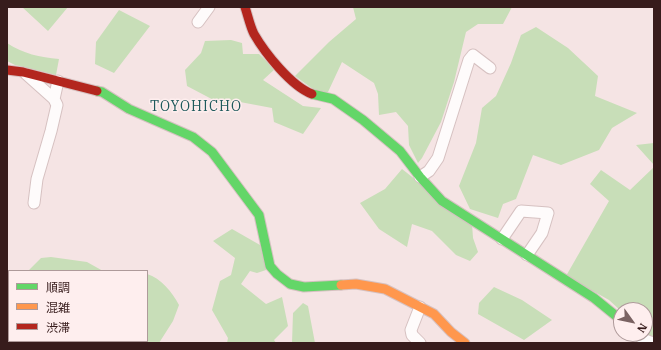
<!DOCTYPE html>
<meta charset="utf-8">
<style>
body{margin:0}
#map{position:relative;width:661px;height:350px;overflow:hidden;background:#f5e4e4;font-family:"IBM Plex Serif","Noto Sans JP",serif}
canvas{display:block}
.frame{position:absolute;inset:0;border:8px solid #371c1c;pointer-events:none}
.legend{position:absolute;left:8px;top:270px;width:140px;height:72px;box-sizing:border-box;background:#feeeee;border:1px solid #ae9a9a;margin:0;padding:5px 7px;list-style:none;font-size:12px;color:#371c1c}
.legend li{display:flex;align-items:center;gap:8px;height:20px}
.legend b{width:20px;border:1px solid #ae9a9a}
.north{position:absolute;left:613px;top:302px;width:40px;height:40px;box-sizing:border-box;background:#feeeee;border:1px solid #ae9a9a;border-radius:50%;rotate:123deg;font-size:11px;font-weight:700;line-height:16px;text-align:center;color:#371c1c}
.north::after{content:'';display:block;margin:auto;width:14px;height:18px;background:#7a6262;clip-path:polygon(50% 0,100% 100%,50% 72%,0 100%)}
</style>
<div id="map">
<canvas width="661" height="350"></canvas>
<div class="frame"></div>
<ul class="legend">
<li><b style="height:5px;background:#63d668"></b>順調</li>
<li><b style="height:5px;background:#ff974d"></b>混雑</li>
<li><b style="height:5px;background:#b3261e"></b>渋滞</li>
</ul>
<div class="north">N</div>
</div>
<script>
const g = document.querySelector('canvas').getContext('2d');
g.lineJoin = 'round';
function fillPath(path, color) {
  g.fillStyle = color;
  g.fill(path, 'evenodd');
}
function strokePath(path, color, width, dash) {
  g.strokeStyle = color;
  g.lineWidth = width;
  g.lineCap = dash ? 'butt' : 'round';
  g.setLineDash(dash || []);
  g.stroke(path);
}
function label(font, color, halo, rows, align = 'center') {
  g.font = font + ' "IBM Plex Serif",serif';
  g.lineWidth = 3;
  g.setLineDash([]);
  g.textBaseline = 'middle';
  g.strokeStyle = halo;
  g.fillStyle = color;
  for (const [text, x, y, turn = 0] of rows) {
    g.save();
    g.translate(x, y);
    g.rotate((+turn || 0) * Math.PI / 180);
    g.textAlign = isNaN(turn) ? turn : align;
    if (halo) g.strokeText(text, 0, 0);
    g.fillText(text, 0, 0);
    g.restore();
  }
}
fillPath(new Path2D(`
 M22,7H68L48,31Z
 M353,7H512L503,24H478L466,32L454,82L441,122L422,158L418,163L409,145L408,126L396,112L379,115L378,94L374,83L342,62L328,92H317L295,76L329,42L356,19Z
 M119,10L150,26L114,73L95,64L96,42Z
 M536,27L568,48L598,76L595,96L637,113L612,128L599,150L561,165L533,155L516,199L503,204L498,218L470,209L459,186L476,143L482,108L496,96L511,63L521,35Z
 M231,40L242,43L243,54H259L275,69L263,80L303,106L321,108L303,134L274,122L272,108L240,102L223,105L187,86L185,70L201,53L205,41Z
 M7,43C23,54 40,57 59,59L56,75L15,65L7,61Z
 M654,143V165L636,145Z
 M654,167V340L645,333V310H621V311L609,300L566,276L609,201L590,184L601,170L630,190Z
 M402,169L472,224L473,238L478,252L470,261L456,255L432,231L412,224L407,247L379,229L360,203L385,189Z
 M232,229L260,245L266,270L257,273L250,271L241,284L266,304L282,297L288,326L274,340L276,343H227L228,338L212,310L220,281L231,275L235,258L213,241Z
 M51,257L87,262L103,271H28L41,258Z
 M147,274C161,278 172,292 179,305L173,321L159,343H7V295L9,296V341H147Z
 M494,287L522,300L552,320L524,340L478,314L479,303Z
 M303,303L308,306L315,343H292L293,313Z`), '#c8deb8');
const street = new Path2D(`
 M198,22L209,7
 M26,74L54,99
 M420,177L429,171L438,158L469,60L473,55L490,68
 M34,203L37,179L51,131L57,105L54,99L58,81
 M502,239L521,211L548,213L542,233L527,255
 M420,307L411,330L412,335L420,343
 M637,334L643,339L653,343`);
const fast = new Path2D(`
 M97,91L102,92L129,109L193,137L212,152L259,215L270,266L277,274L290,284L304,287L341,285
 M312,94L333,99L363,120L400,151L420,177L442,201L594,298L621,320`);
const slow = new Path2D(`
 M341,285L356,284L385,289L434,314L451,332L465,343`);
const jam = new Path2D(`
 M245,7C248,16 250,26 254,34C265,53 291,86 312,94
 M7,70L23,72L97,91`);
strokePath(street, '#d6c1c1', 13);
strokePath(fast, '#d6c1c1', 11);
strokePath(slow, '#d6c1c1', 11);
strokePath(jam, '#d6c1c1', 11);
strokePath(street, '#fefbfb', 11);
strokePath(fast, '#63d668', 9);
strokePath(slow, '#ff974d', 9);
strokePath(jam, '#b3261e', 9);
g.letterSpacing = '1px';
label('14px', '#1f5a5c', '#feeeee', [
 ["TOYOHICHO",196,107]
]);
g.letterSpacing = '0px';
</script>
